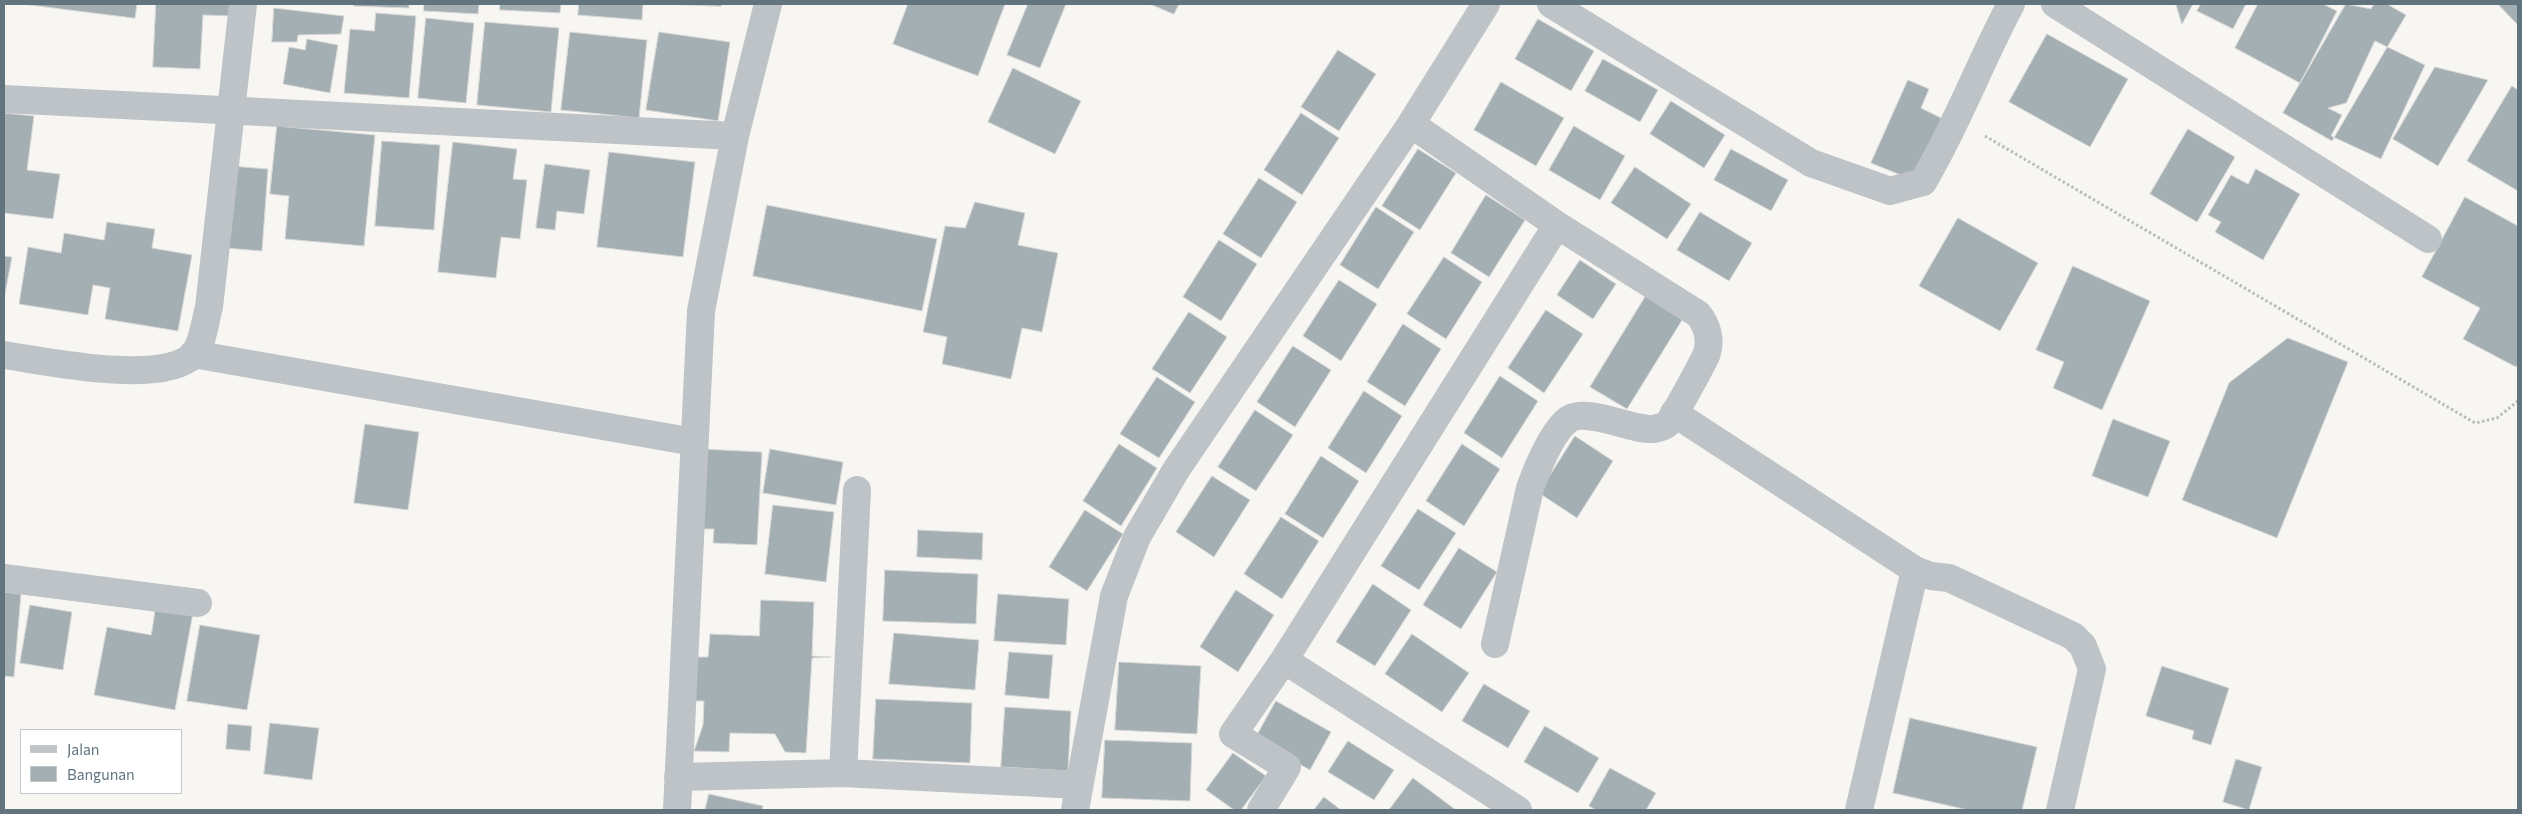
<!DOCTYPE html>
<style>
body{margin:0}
#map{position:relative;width:2522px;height:814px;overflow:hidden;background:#f7f6f3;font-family:Commissioner,sans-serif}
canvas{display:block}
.frame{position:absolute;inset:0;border:5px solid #62757e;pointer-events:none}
.legend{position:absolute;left:20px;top:729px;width:162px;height:65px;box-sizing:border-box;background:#fff;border:1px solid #c0c8cb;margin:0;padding:6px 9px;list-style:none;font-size:15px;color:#62757e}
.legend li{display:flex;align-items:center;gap:10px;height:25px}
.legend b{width:25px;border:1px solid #c0c8cb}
</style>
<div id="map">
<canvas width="2522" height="814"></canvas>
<div class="frame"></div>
<ul class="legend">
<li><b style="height:6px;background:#bdc3c6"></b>Jalan</li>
<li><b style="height:14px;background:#a4afb3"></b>Bangunan</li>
</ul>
</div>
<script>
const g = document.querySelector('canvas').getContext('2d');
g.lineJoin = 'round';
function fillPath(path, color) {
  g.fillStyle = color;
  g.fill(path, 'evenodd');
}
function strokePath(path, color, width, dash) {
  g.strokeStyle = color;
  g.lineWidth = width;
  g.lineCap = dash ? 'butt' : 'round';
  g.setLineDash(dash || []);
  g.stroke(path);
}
const building = new Path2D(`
 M22,4H137L135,18Z
 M156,4H232L231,16L203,15L200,69L153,67Z
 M354,4H409V8L354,6Z
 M424,4H479L478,14L424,11Z
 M500,4H561L560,13L500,10Z
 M579,4H643L642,20L578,15Z
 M668,4H721V6Z
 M908,4H1005L978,76L893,44Z
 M1028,4H1066L1040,68L1007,55Z
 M1150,4H1179L1174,14Z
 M2176,4H2193L2182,24Z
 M2201,4H2246L2233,29L2197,11Z
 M2258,4H2323L2337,11L2300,83L2235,48Z
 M2346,4L2371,9L2374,4H2387L2406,15L2332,141L2283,113Z
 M2498,4H2518V25L2516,23Z
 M274,8L344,16L341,34L298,35L297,42H272Z
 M376,13L416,16L409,98L344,93L350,29L374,31Z
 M426,18L474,23L466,103L418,98Z
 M1538,19L1594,51L1571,91L1515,59Z
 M485,22L559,28L551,112L477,105Z
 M570,32L647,40L639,118L561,110Z
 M659,32L730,42L718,121L646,110Z
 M2047,34L2128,79L2090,147L2009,102Z
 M307,39L338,45L330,93L283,84L289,47L305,50Z
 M2375,41L2425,65L2381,159L2331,136L2342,115L2328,108L2346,103Z
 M1338,50L1376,74L1339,131L1301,107Z
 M1603,59L1658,90L1640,122L1585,91Z
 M2435,67L2488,80L2438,166L2393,139Z
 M1013,68L1081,101L1055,154L988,122Z
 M1908,80L1929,89L1921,108L1945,120L1913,180L1871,163Z
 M1501,82L1564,118L1536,166L1474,130Z
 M2512,86L2518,90V191L2467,161Z
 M1671,101L1725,135L1704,168L1650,134Z
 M4,113L34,116L27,170L60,174L53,219L4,213Z
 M1301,113L1339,138L1302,195L1264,170Z
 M277,126L375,135L364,246L285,239L289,196L270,194Z
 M1574,126L1625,156L1600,200L1549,170Z
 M2188,129L2235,157L2197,222L2150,194Z
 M382,141L440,145L434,230L375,226Z
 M453,142L517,149L513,179L527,180L520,239L501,237L496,278L438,272Z
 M1418,149L1456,173L1420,230L1382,206Z
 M1731,149L1788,180L1771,211L1714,180Z
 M609,152L695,162L683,257L597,247Z
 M545,164L590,170L584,214L557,211L555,230L536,228Z
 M231,166L268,169L262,251L225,248Z
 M1635,167L1691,204L1667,239L1611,203Z
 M2256,169L2300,194L2263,260L2215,232L2221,222L2208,215L2231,175L2248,184Z
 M1259,178L1297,202L1261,258L1223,234Z
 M1486,195L1525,220L1489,277L1451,253Z
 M2465,197L2518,226V364L2516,367L2463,339L2480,308L2422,277Z
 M975,202L1025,213L1018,245L1058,253L1042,332L1022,328L1011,379L942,364L947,337L923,332L945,226L965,228Z
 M767,205L937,239L922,311L753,276Z
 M1376,207L1414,232L1378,289L1340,265Z
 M1700,212L1752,243L1729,281L1677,250Z
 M1958,218L2038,263L2000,331L1919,286Z
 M107,222L155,229L152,248L192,255L178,331L105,319L110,288L93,285L88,315L19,304L28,247L61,253L64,233L104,240Z
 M1219,240L1257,264L1221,321L1183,297Z
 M4,256L12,257L4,299Z
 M1444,257L1482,282L1446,339L1407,314Z
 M1580,260L1616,284L1593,319L1557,295Z
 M2073,266L2150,301L2102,410L2053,388L2064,362L2036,350Z
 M1339,280L1377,304L1341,361L1303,336Z
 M1647,294L1684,317L1627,409L1590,387Z
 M1546,310L1583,334L1544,393L1508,368Z
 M1189,312L1227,337L1190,393L1152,369Z
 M1403,324L1441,349L1405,406L1367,382Z
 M2288,338L2348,362L2277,538L2182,500L2229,383Z
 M1293,346L1331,370L1295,427L1257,402Z
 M1500,376L1538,401L1502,458L1464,433Z
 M1157,377L1195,402L1159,458L1120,434Z
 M1364,391L1402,416L1366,473L1328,448Z
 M1255,410L1293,435L1256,491L1218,467Z
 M2113,419L2170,441L2148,497L2092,476Z
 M365,424L419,432L408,510L354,503Z
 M1575,436L1613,461L1577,518L1539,493Z
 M1119,444L1157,468L1121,526L1083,501Z
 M1462,444L1500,469L1464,526L1426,501Z
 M702,449L762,452L757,545L713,543L714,529H698Z
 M770,449L843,462L836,505L763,493Z
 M1321,456L1359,481L1323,538L1285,514Z
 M1212,476L1250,500L1214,557L1176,532Z
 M773,505L834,512L826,582L765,574Z
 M1418,509L1456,533L1419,590L1381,566Z
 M1085,510L1123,534L1087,591L1049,567Z
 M1281,517L1319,541L1282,599L1244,574Z
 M918,530L983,533L982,560L917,557Z
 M1459,548L1497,572L1461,629L1423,605Z
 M885,570L978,574L976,624L883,621Z
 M1373,584L1411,610L1375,666L1336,642Z
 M1236,590L1274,615L1238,672L1200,647Z
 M4,592L21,594L14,677L4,676Z
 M998,594L1069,599L1066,645L994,641Z
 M761,600L814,602L812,656L831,657L812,658L806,753L785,752L775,734L730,733L729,752L694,751L703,725L704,701H689L691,657H708L710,634L759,636Z
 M30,605L72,612L63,670L20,663Z
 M156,606L193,613L175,710L94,695L107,627L151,635Z
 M200,625L260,635L247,710L187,701Z
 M894,633L979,640L975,690L889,684Z
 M1412,634L1469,673L1442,712L1385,674Z
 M1009,652L1053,655L1049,699L1005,695Z
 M1119,662L1201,666L1197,734L1115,730Z
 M2162,666L2229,688L2211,745L2192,739L2194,731L2146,716Z
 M1484,684L1530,711L1508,748L1462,721Z
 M876,699L972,703L970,763L873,759Z
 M1276,701L1331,732L1310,770L1255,739Z
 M1005,707L1071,711L1068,771L1001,767Z
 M1910,718L2037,747L2022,810H1968L1893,793Z
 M270,723L319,728L312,780L264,774Z
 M228,724L252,726L250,751L226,749Z
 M1545,726L1599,758L1578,793L1524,762Z
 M1105,740L1192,743L1190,801L1102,798Z
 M1348,741L1394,770L1374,800L1328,772Z
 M1233,753L1266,776L1241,810H1234L1206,790Z
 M2236,759L2262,767L2249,810L2223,802Z
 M1610,768L1656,793L1646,810H1596L1589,806Z
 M1413,778L1456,810H1389Z
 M709,794L763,806L762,810H705Z
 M1324,797L1341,810H1314Z`);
fillPath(building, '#a4afb3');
strokePath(building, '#d8d8d6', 1);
strokePath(new Path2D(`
 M1985,136L2475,423L2497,418L2518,401`), '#b8bcbe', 3, [2.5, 2.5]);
strokePath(new Path2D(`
 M1551,4L1811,163L1890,191L1923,182C1957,125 1980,62 2011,4
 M2055,4L2428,239
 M4,99L735,136
 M1411,124L1486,4
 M193,354L694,442
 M4,355C45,361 162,386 193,355C203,344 205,321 209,307L243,4
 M1674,413L1915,570L1931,576L1949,578L2073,636L2083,646L2092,669L2060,810
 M4,578L198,603
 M1495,644L1530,488C1537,469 1552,431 1569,419C1588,407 1631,431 1654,429C1658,428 1666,426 1668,423C1672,420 1705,359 1707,353C1711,339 1707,325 1698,314L1557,225
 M1284,660L1518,810
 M843,773L857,490
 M678,777L843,773L1079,785
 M677,810L701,311L735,136L768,4
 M1075,810L1114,596L1137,537L1176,470L1411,124L1557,225L1284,660L1233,734L1287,767L1261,810
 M1859,810L1915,570`), '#bdc3c6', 28);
</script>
